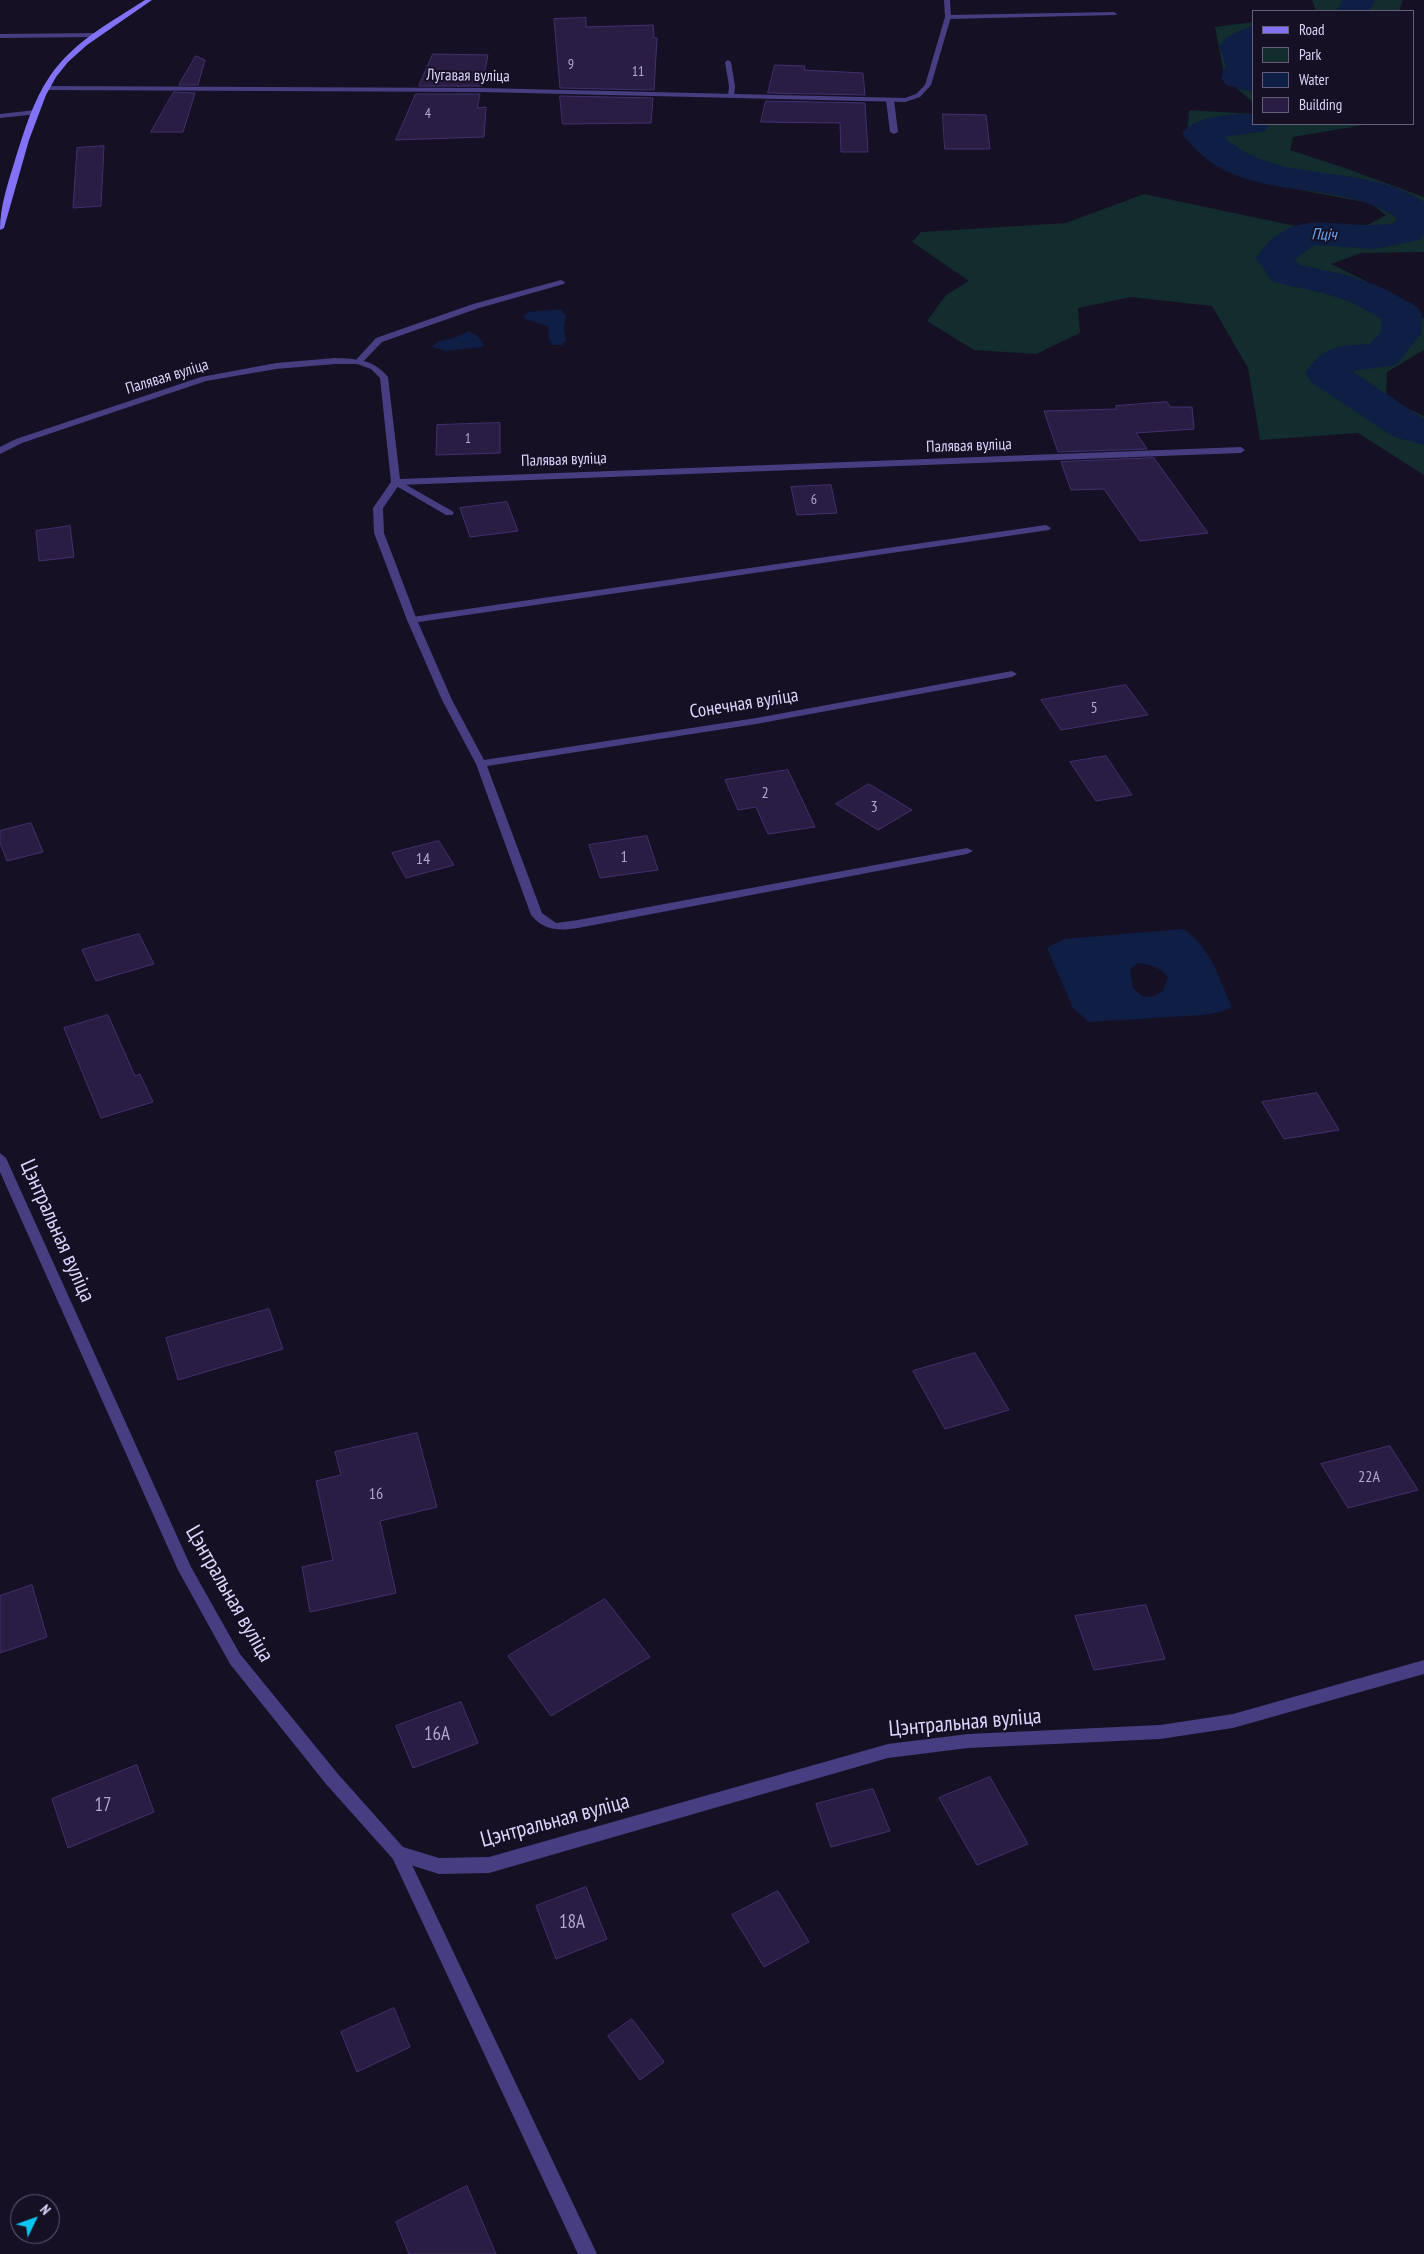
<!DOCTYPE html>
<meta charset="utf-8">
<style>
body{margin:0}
#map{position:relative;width:1424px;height:2254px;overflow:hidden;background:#151024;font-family:"PT Sans Narrow",sans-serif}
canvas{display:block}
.legend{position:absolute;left:1252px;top:10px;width:162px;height:115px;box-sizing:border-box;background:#151024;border:1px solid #655f7b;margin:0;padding:6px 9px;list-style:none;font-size:15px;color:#ded5fd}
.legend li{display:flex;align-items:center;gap:10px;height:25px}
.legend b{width:25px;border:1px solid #655f7b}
.north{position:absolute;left:10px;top:2194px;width:50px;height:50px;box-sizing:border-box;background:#151024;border:1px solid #655f7b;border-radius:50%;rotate:48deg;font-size:14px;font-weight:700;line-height:20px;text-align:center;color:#ded5fd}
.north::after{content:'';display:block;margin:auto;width:18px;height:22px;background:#0dc5f1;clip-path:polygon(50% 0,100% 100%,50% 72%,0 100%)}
</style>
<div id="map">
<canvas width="1424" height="2254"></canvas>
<ul class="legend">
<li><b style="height:6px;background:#8272f7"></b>Road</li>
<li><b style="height:14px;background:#132c2e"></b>Park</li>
<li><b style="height:14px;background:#0f1e44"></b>Water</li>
<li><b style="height:14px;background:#291d44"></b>Building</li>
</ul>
<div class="north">N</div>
</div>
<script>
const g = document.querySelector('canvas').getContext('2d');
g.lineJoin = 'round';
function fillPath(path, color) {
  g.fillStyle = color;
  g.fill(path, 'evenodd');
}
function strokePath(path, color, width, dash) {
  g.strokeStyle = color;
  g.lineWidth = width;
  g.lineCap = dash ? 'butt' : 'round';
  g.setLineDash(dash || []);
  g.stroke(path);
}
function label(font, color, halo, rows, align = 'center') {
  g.font = font + ' "PT Sans Narrow",sans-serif';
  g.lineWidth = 4;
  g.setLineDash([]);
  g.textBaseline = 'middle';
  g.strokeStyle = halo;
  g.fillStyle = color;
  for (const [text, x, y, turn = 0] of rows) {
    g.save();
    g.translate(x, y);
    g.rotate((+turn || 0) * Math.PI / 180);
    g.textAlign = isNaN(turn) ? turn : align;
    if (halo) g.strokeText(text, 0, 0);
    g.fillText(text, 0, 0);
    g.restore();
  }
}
fillPath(new Path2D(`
 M1312,0H1403L1399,11H1316Z
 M1253,22V102L1225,79L1215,27Z
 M1189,110L1253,114V124H1370L1293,137L1290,150L1342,167L1424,197V252L1361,253L1331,264L1406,301L1424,319V350L1387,372L1386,398L1424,416V475L1358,433L1260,440L1248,368L1212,306L1131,297L1078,308L1080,333L1036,354L974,350L927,321L946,295L969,281L912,242L921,232L1066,223L1144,194L1305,228L1364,227L1386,215L1370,203L1258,182L1228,168L1187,138Z`), '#132c2e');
fillPath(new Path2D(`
 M549,310H561L566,315L564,329L566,341L562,345H553L549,339L548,326L525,319L523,316L529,312Z
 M469,331L478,336L484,345L482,347L446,351L432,347L438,341L454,338Z
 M1183,929C1210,945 1219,979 1232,1007L1221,1012L1203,1015L1089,1022L1073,1008L1047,948L1064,939ZM1138,963C1150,965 1162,967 1168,978L1163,991L1152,997L1142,996L1133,988L1130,969Z`), '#0f1e44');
fillPath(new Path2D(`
 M1343,0H1375L1369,11H1336Z
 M1253,26V92L1226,85L1221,78L1226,66L1219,46C1226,35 1240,30 1253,26Z
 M1253,114V124H1270L1265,131L1224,137C1279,187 1360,160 1424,202V235L1420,240L1374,249L1315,245L1295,259L1300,265L1346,275L1379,286L1416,306L1422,314L1421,334L1396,365L1352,371L1424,419V445L1394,437L1311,382L1305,373C1325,345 1337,346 1369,344L1381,332L1382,319L1351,302L1323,293L1273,282L1256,258C1296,200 1338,233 1394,223L1397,218C1329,172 1236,210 1182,133C1194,116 1233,114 1253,114Z`), '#0f1e44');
const building = new Path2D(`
 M586,18V27L653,25L654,38H657L654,90L560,88L554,19Z
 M433,54L488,55L482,86H419Z
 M196,56L205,60L198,85H179Z
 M775,65L805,66L804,70L863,73L865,95L768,93Z
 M174,92L195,93L183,132H151Z
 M416,94H480L477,108L486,107L484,137L396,140Z
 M560,96L653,98L651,123L563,124Z
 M766,101L865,103L868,152H841L840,123L761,122Z
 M943,114L986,115L990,149H945Z
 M104,146L101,206L73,208L77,148Z
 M1167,402L1170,407H1192L1194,429L1136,433L1147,449L1058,452L1044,411L1117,409L1116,406Z
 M500,423V453L436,455L437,425Z
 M1154,458L1208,533L1140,541L1104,489L1071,490L1061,462Z
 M831,485L837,513L797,515L791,487Z
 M507,502L518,531L470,537L460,508Z
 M70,526L74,557L39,561L36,531Z
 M1126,685L1148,715L1061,730L1041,700Z
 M1106,756L1132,795L1096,801L1070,762Z
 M788,770L815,827L768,834L756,807L738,810L725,780Z
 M869,784L912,810L878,830L836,804Z
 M31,823L43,852L7,861L0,843V831Z
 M647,836L658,870L600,878L589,845Z
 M439,841L454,865L406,878L392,853Z
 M139,934L154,964L96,981L82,950Z
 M108,1015L135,1076L140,1074L153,1102L101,1118L64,1028Z
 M1317,1093L1339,1130L1284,1139L1262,1102Z
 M269,1309L283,1349L178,1380L166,1338Z
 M975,1353L1009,1410L945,1429L913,1371Z
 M417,1433L437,1507L380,1521L396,1593L310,1612L302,1567L333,1560L316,1481L341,1475L335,1452Z
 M1390,1446L1418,1490L1348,1508L1321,1464Z
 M32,1585L47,1637L0,1653V1596Z
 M605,1599L650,1657L551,1716L508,1656Z
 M1146,1605L1165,1659L1094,1670L1075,1616Z
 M461,1702L478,1743L413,1768L396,1726Z
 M137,1765L154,1812L68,1848L52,1799Z
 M990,1777L1028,1844L977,1865L939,1798Z
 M873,1789L890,1831L831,1847L816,1804Z
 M586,1887L607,1939L556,1959L536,1906Z
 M778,1891L809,1942L764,1967L732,1915Z
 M394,2008L410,2047L357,2072L341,2032Z
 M632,2019L664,2062L640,2080L608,2036Z
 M467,2186L496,2254H409L396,2222Z`);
fillPath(building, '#291d44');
strokePath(building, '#43306f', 1);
fillPath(new Path2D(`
 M1114,12L1117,14L1116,15L948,19L945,17L948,15Z
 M0,34L96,33L99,35L96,37L0,38Z
 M728,60L731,62L735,86L734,96L731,98L728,96L729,86L725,62Z
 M890,98L894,100L898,132L894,134L890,132L886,100Z
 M35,110L39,112L38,114L0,118V114Z
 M561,280L565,282L564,284L479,308L382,342L361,364L354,362L376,338L473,304Z
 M396,479L452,511L454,513L452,515H446L393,484L391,482Z
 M1046,525L1051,528L1049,530L412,623L407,620L412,617Z
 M398,1845L404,1848L597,2254H578L390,1853L392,1848Z`), '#463e80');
fillPath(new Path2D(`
 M944,0H950L951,17L931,85L920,97L905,102L482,92L45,90L42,88L45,86L482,88L905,98L916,94L925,85L945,17Z
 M335,358C357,359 373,359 388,377L400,479L1241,447L1245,450L1241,453L399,485L383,508L384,533L417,620L452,700L484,760L756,718L1012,671L1017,674L1012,677L756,724L487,766L542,913L556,923L578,920L967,848L973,851L967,854L578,928C560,931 544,931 531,915L476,764L442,700L407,620L374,533L373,508L391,482L380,378L371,369L357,364H335L276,369L206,381L22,443L0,454V447L16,439L201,377L276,363Z
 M0,1153L6,1158L191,1567L240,1654L338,1774L403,1847L439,1858L489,1857L888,1744L968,1734L1160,1725L1233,1714L1424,1660V1674L1233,1728L1160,1739L968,1748L888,1758L489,1873L439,1874L398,1861L392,1858L326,1784L230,1664L178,1570L0,1172Z`), '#463e80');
fillPath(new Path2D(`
 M145,0H152L87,45L68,62L56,77L46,95L29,140L4,228L0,230C0,206 8,183 15,160C24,131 33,101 50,76C73,42 111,22 145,0Z`), '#8272f7');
label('14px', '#b1a7cf', null, [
 ["9",571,65],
 ["11",638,72],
 ["4",428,114],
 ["1",468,439],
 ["6",814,500]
]);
label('16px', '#ded5fd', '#151024', [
 ["Лугавая вуліца",468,76,1],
 ["Палявая вуліца",167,377,-17],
 ["Палявая вуліца",969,446,-2],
 ["Палявая вуліца",564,460,-2]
]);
label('italic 16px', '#69a8f7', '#151024', [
 ["Пціч",1324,235,1]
]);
label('16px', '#b1a7cf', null, [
 ["5",1094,708],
 ["2",765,793],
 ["3",874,807],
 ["1",624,857],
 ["14",423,859],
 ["22А",1369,1477],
 ["16",376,1494]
]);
label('19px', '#ded5fd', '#151024', [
 ["Сонечная вуліца",744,704,-9]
]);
label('19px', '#b1a7cf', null, [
 ["16А",437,1735],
 ["17",103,1806],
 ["18А",572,1923]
]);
label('22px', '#ded5fd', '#151024', [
 ["Цэнтральная вуліца",57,1231,66],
 ["Цэнтральная вуліца",229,1594,60],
 ["Цэнтральная вуліца",965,1723,-5],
 ["Цэнтральная вуліца",555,1821,-15]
]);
</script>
